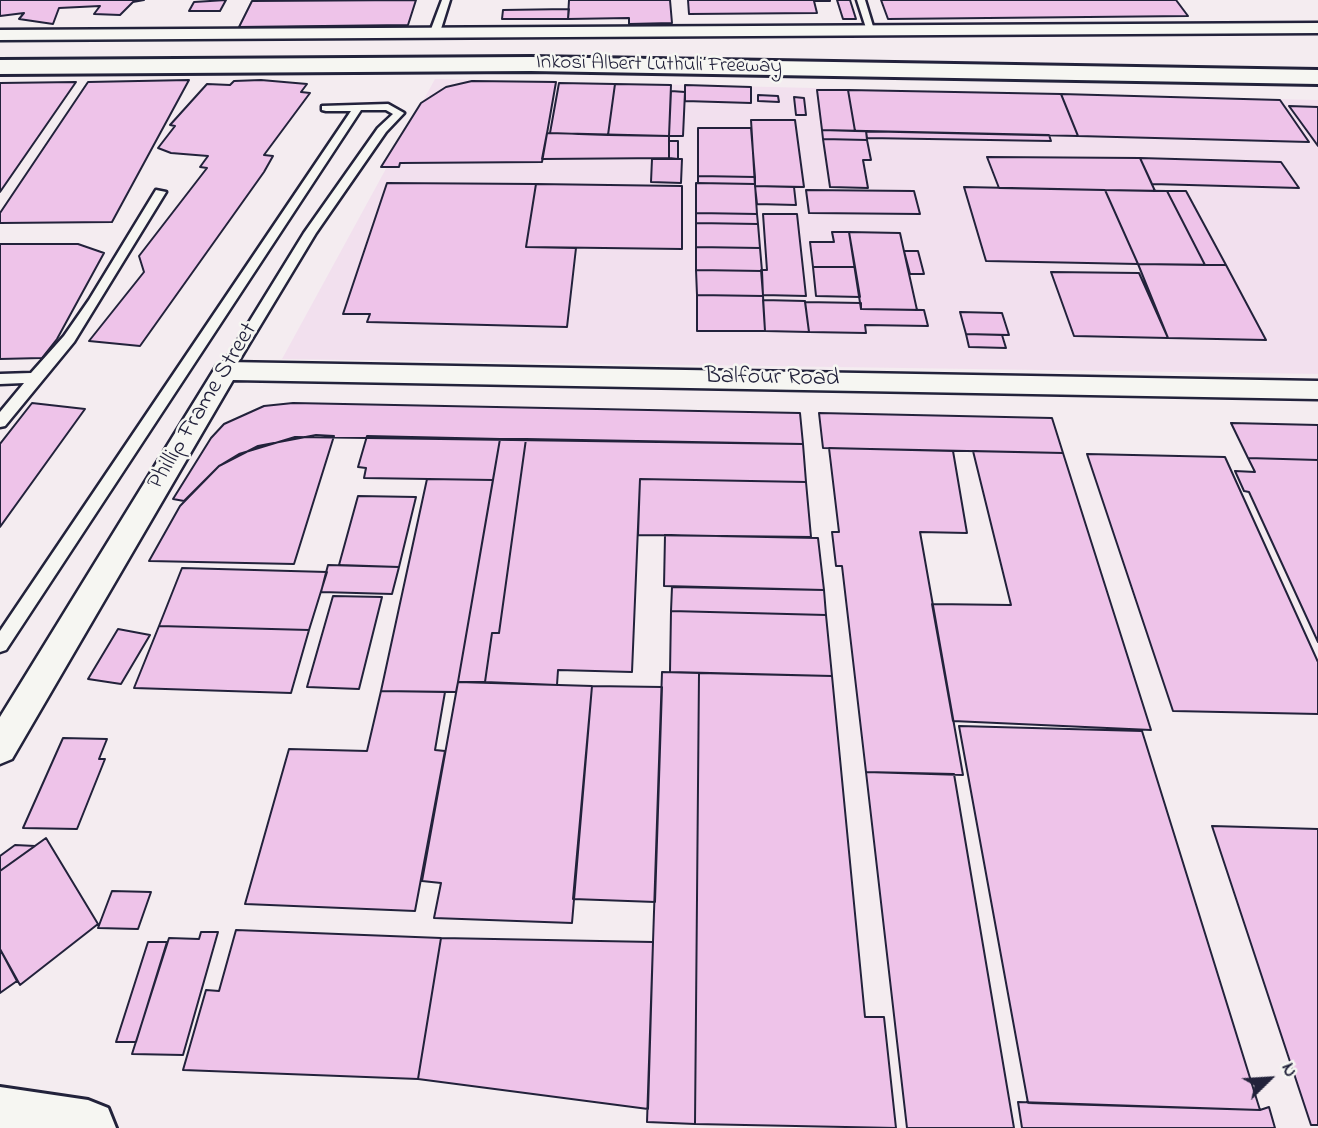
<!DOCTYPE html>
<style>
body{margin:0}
#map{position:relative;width:1318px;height:1128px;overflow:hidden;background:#f4ecf0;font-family:"Indie Flower",sans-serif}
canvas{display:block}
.north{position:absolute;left:1234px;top:1044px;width:70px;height:70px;-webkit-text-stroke:5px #f6f6f2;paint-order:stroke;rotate:66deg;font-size:19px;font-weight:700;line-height:28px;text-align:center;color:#22223b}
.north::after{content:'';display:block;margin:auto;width:24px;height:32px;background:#22223b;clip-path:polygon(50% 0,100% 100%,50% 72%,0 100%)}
</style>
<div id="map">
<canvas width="1318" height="1128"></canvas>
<div class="north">N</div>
</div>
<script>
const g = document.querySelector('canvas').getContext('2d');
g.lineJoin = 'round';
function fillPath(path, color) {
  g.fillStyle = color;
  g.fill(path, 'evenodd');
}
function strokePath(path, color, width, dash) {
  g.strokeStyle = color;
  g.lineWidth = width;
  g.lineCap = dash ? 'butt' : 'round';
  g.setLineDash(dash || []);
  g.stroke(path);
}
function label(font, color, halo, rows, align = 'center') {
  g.font = font + ' "Indie Flower",sans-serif';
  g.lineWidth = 5;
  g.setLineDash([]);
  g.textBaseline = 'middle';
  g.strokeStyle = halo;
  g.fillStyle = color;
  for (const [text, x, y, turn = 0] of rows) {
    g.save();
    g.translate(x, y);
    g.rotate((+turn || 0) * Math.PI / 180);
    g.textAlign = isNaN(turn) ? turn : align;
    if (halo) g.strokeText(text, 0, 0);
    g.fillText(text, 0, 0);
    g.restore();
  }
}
fillPath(new Path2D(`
 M435,79L1318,100V374L282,359Z`), '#f2e0ee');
const building = new Path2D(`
 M0,0H144L133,2L120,15L94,14L100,6L59,8L53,24L19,19L24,13L0,16Z
 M226,0L220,11H189L194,2Z
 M416,0L408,25L239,27L252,1Z
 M569,0H670L672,23L629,24V18L568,19Z
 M688,0H830V1H814L817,13L689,14Z
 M837,0H850L856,19H843Z
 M881,0H1176L1188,16L888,19Z
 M569,9L568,19H502L503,10Z
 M189,80L112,222L0,223V213L88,82Z
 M261,80L307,84L301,92L310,93L264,155L273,156L264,172L140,346L89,341L144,272L139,256L207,168L200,167L208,156L171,153L158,148L175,126L170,125L207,84L230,85L234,81Z
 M472,81L556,82L542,162L400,163L399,167H381L421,103L446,87Z
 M76,82L0,192V83Z
 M559,83L615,84L608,135L550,133Z
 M615,84L671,85L669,136L608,135Z
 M685,85L751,87V103L685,101Z
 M817,90H848L855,131L822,130Z
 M848,90L1061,94L1078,136L855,131Z
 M671,91L685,92L683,136H669Z
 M1061,94L1280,100L1309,142L1078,136Z
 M758,95L778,96L779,102L758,101Z
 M794,97L804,98L806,115H796Z
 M1289,106L1318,107V146Z
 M751,120H795L804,187L755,186Z
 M698,128H751L755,177L698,176Z
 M822,130L866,131L867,140L823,139Z
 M866,131L1049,135L1051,141L867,138Z
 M547,133L669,136V158L542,159Z
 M823,139L867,140L871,160H863L868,188L830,187Z
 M669,141H678V159L669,158Z
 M987,157L1140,158L1155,191L999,188Z
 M1140,158L1281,162L1299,188L1152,184Z
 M652,159H682L681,183L651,182Z
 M698,176L755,177V184L698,183Z
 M387,183L536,184L526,247L576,248L567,327L367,322L370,314H343Z
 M696,183L755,184L757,214L696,213Z
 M536,184L682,186V249L526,247Z
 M755,186L794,187L796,205L757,204Z
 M964,187L1105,190L1138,264L986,261Z
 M806,190L914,191L920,214L809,213Z
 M1105,190L1167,191L1205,265L1138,264Z
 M1167,191H1186L1226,265H1205Z
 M696,213L757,214L758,224L696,223Z
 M763,214H797L806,296L763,295L761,270H767Z
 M696,223L758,224L760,248L696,247Z
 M832,232H849L855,267H813L810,242H834Z
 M849,232L900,233L917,310L861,309Z
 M0,244H78L104,253L57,339L42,358L0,359Z
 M696,247L760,248L762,271L696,270Z
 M904,251H918L924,274H910Z
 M1138,264L1226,265L1266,340L1168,338Z
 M813,267H855L860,297L816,296Z
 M696,270L762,271L763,296L697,295Z
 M1051,272L1139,273L1168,338L1074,336Z
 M697,295L763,296L765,331H697Z
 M763,300L805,301L809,332L765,331Z
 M805,302L861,303V309L924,310L928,326L865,325L866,333L809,332Z
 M960,312L1002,313L1009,335L966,334Z
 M966,334L1002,335L1006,348L969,347Z
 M32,403L85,409L0,527V444Z
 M293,403L800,413L803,444L295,437L239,454L219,466L184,501L173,499L211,438L224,424L264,406Z
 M819,413L1052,418L1063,453L823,448Z
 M1231,423L1318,425V460L1248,458Z
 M316,435L334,436L294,564L149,561L180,506L219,466L258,446Z
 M367,436L500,439L493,480L364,478L366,468L358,467Z
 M500,439H526L499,633H492L485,682H458Z
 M526,439L803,444L806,482L640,479L632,672L558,670L557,685L485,682L492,633H499Z
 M829,448L953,451L967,533L920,532L963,775L866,772L842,566H836L832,532H839Z
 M973,451L1063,453L1151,730L953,721L932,604L1011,605Z
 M1087,454L1225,457L1318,662V714L1173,711Z
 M1248,458L1318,460V642L1249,492L1244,491L1235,471L1255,472Z
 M427,479L493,480L458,682L456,692L381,691Z
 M640,479L806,482L811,537L638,535Z
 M358,496L416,497L399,567L339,565Z
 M665,535L818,538L824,590L664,586Z
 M328,565L399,567L392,594L321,592Z
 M182,568L327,572L309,630L159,626Z
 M672,587L824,590L826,615L671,611Z
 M333,596L382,597L359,689L307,687Z
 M671,611L826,615L832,676L670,672Z
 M159,626L309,630L291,693L134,688Z
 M118,629L150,635L121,684L88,679Z
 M662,672L699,673L695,1124L647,1122Z
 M699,673L832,676L865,1017H884L896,1128L695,1124Z
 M458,682L592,686L572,923L434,918L441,883L422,881Z
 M592,686L662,687L655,902L573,899Z
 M381,691L445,692L435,750L445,751L415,911L245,904L289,749L367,751Z
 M959,726L1142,731L1260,1110L1028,1103Z
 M63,738L107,739L99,759H105L77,829L23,828Z
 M866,772L954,774L1014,1128H907Z
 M1212,826L1318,829V1125H1311Z
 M46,838L98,924L20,985L0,949V871Z
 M15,845L35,846L0,871V856Z
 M112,891L151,892L138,929L98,928Z
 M236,930L441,938L418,1079L183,1070L206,990L219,991Z
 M201,932H218L183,1055L132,1054L169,938L199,939Z
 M441,938L653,942L648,1109L418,1079Z
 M148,942H167L136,1042H116Z
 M0,949L17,981L0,993Z
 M1018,1102L1260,1110L1269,1107L1275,1128H1022Z`);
fillPath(building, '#eec3e9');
strokePath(building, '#22223b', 2);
const lane = new Path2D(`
 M442,0H450L440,32L435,35L430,32Z
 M857,0H865L875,33L867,31Z
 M388,104L404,113L386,132L316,233L231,374L226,376L219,371L304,233L378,128L393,114L386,110H361L6,650L0,652V631L351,111H326L322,110V106Z
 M156,190L166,192L74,342L5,426L0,427V412L24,383L0,384V374L31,373L64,336L89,300Z`);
const street = new Path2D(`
 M1318,23V33L0,40V30Z
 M226,362L1318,381V399L233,380L12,759L0,764V717L217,365Z`);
const secondary = new Path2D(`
 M0,1087L88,1100L108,1108L116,1128H0Z`);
const highway = new Path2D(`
 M531,57L1318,70V84L531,71L0,74V60Z`);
strokePath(lane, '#22223b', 5);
strokePath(street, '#22223b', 5);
strokePath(secondary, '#22223b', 6);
strokePath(highway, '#22223b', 6);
fillPath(lane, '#f6f6f2');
fillPath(street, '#f6f6f2');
fillPath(secondary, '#f6f6f2');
fillPath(highway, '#f6f6f2');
label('21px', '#22223b', '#f6f6f2', [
 ["Inkosi Albert Luthuli Freeway",659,66,1]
]);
label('24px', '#22223b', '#f6f6f2', [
 ["Balfour Road",772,379,1],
 ["Phillip Frame Street",204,407,-59]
]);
</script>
